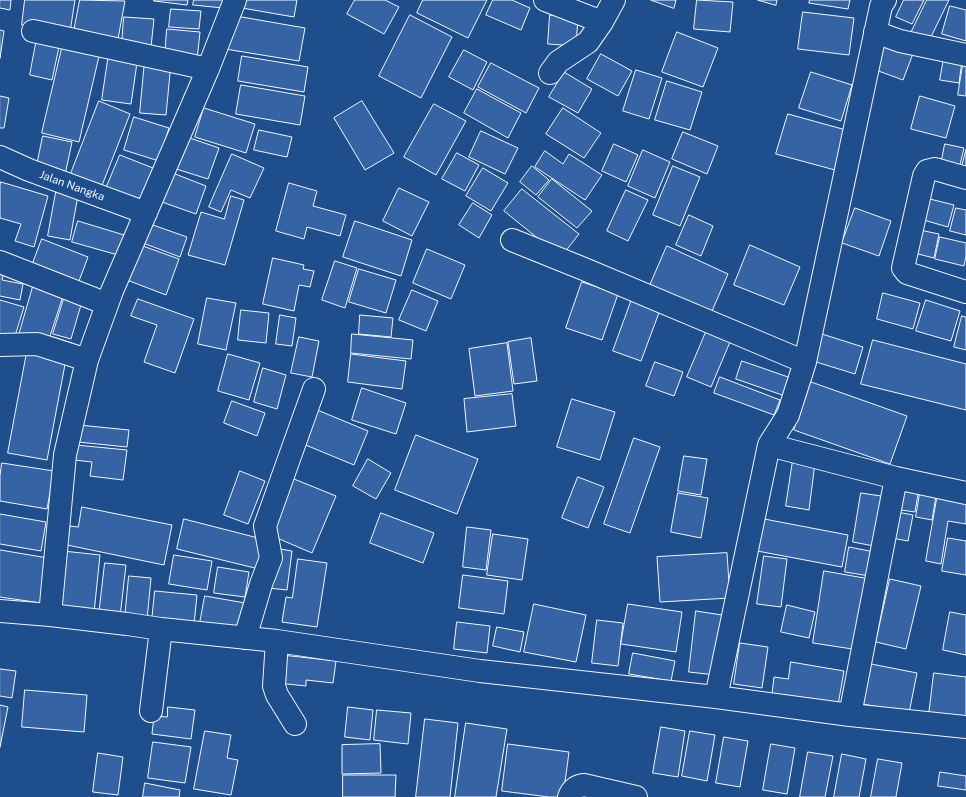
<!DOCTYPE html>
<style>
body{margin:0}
canvas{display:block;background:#1f4e8c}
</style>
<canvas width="966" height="797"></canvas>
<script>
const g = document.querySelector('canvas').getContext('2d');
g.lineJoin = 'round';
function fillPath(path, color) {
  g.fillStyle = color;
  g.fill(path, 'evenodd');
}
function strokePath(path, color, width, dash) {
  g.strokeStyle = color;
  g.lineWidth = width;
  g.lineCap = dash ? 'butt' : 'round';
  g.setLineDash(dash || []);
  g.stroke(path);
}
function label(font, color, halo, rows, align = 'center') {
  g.font = font + ' "Public Sans",sans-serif';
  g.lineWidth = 3;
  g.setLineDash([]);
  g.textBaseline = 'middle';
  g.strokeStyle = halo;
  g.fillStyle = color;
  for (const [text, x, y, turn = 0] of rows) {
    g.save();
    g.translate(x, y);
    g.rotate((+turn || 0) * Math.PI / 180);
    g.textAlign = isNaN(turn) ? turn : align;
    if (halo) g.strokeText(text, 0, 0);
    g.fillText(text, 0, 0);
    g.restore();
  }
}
const building = new Path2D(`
 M0,0H11L10,10L0,8Z
 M25,0H75L70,32L22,25Z
 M80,0L125,1L118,39L74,31Z
 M154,0H188L187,5L154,1Z
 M194,0H224L223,8L193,5Z
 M244,0H297L294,17L242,8Z
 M355,0H385L399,7L384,34L347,14Z
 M423,0H487L468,38L417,13Z
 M493,0H512L530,8L521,30L486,15Z
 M651,0H676L674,8Z
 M697,0L733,2L730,32L694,29Z
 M758,0H777L776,5Z
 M810,0H850L848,9L809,3Z
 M904,0H924L912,24L896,17Z
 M927,0H949L927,45L909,37Z
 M950,6L966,10V41L942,34Z
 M171,9L201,11L199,29L169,27Z
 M803,12L854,18L849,55L798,49Z
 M230,15L305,28L299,61L225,49Z
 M410,15L452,37L421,98L379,76Z
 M550,15L578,17L576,46L548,44Z
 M124,17L154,19L151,47L122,44Z
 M167,29L200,32L197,60L165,57Z
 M0,30L4,31L0,58Z
 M677,32L718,48L703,87L662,72Z
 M37,38L60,42L52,80L30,75Z
 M884,39L914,51L903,80L873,69Z
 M63,44L100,52L79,142L42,133Z
 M464,50L487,62L473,90L449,77Z
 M109,53L138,56L131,104L102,100Z
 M601,54L632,71L618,96L587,79Z
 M242,56L308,67L304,92L238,81Z
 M944,58L962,61L959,83L940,80Z
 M964,59H966V96L958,95Z
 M145,60L171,63L166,115L140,113Z
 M491,63L539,88L526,113L478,87Z
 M636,70L662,78L649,119L623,111Z
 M564,72L592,89L578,113L549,97Z
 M811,72L852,85L841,121L799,108Z
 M667,81L702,92L690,130L655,120Z
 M241,85L305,96L300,125L236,114Z
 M477,89L521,113L508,138L464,113Z
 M0,96L9,98L4,128H0Z
 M920,96L955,106L946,138L911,129Z
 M99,101L130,114L101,188L70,176Z
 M362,101L394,153L365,170L334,118Z
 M434,104L466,121L436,175L404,157Z
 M204,108L255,124L246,153L195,137Z
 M563,108L601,133L584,158L546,134Z
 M788,114L846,130L835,170L776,154Z
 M134,117L169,128L159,161L124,150Z
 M259,130L292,137L287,157L254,150Z
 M481,131L518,148L505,174L469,157Z
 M683,132L718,146L707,174L672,159Z
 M43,136L72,142L65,175L36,170Z
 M184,136L219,148L208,179L173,168Z
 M614,144L638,155L626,182L602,171Z
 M945,144L964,148L958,173L940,170Z
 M643,150L670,162L655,198L628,186Z
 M966,150V171L961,170Z
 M545,151L563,164L569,154L602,175L585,200L535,167Z
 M457,153L479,165L465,191L442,179Z
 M232,154L264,168L250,198L231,190L221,212L209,207Z
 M120,155L153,168L138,205L105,191Z
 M532,166L549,180L536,195L520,182Z
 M673,166L700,177L680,226L653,215Z
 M483,168L508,183L491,211L466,196Z
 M170,172L206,186L196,214L159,201Z
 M552,179L592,211L577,228L538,197Z
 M1,182L48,196L34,247L15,241L21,224L0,218V186Z
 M289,183L317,191L313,206L346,215L340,236L307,227L304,239L276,231Z
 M399,188L429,202L412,236L383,221Z
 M522,189L579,234L561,257L504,211Z
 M626,190L648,200L628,241L607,231Z
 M56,192L78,195L70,240L48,236Z
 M231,196L244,200L225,265L188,255L201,212L224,219Z
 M926,198L954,205L948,227L920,219Z
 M473,203L492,215L479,238L459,225Z
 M855,208L891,221L879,256L842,243Z
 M956,208L966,210V235L950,231Z
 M689,215L713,226L701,256L676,245Z
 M78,221L124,235L118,255L72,242Z
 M355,221L412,240L401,276L343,257Z
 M150,224L187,237L180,257L143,243Z
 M915,229L939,234L934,258L910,252Z
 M940,237L966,243V256L964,266L935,259Z
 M42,239L88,257L76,289L30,271Z
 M140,245L179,259L166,295L127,280Z
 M750,245L800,267L784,305L734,285Z
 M667,246L728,274L709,318L648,290Z
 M427,249L465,265L451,299L413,283Z
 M273,258L304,265L303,269L314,271L310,287L299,285L294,311L263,304Z
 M335,261L357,268L345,308L322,300Z
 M0,267L5,268L2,280L23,284L20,300L0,296Z
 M359,269L396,280L386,313L349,302Z
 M582,282L618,294L602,340L566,328Z
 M34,283L64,293L50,336L72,343L70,351L19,335Z
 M412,290L438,301L426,331L399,320Z
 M66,292L83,298L71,339L53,334Z
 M883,293L920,303L913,329L877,319Z
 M207,298L236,303L226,350L198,344Z
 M138,299L194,319L175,373L144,362L157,325L131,316Z
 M632,299L660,310L641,361L613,351Z
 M0,300L24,307L14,339L0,335Z
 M926,300L960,311L951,341L916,331Z
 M241,310L269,313L266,343L238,340Z
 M280,315L296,318L292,346L276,344Z
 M360,315L393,318L391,337L359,334Z
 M962,316L966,317V350L954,347Z
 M706,332L730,342L711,387L687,377Z
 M352,334L413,340L411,359L351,353Z
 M822,334L863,347L855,374L813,361Z
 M299,337L319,341L312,377L291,373Z
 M531,338L537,381L514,384L508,342Z
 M873,340L966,364V410L861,384Z
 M507,343L513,391L475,396L469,349Z
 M27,352L66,359L47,460L8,453Z
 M228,354L260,363L249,400L218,391Z
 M351,354L406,361L402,389L348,382Z
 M742,361L791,378L785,396L736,379Z
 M655,362L683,372L674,396L646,386Z
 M263,368L286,375L277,409L254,402Z
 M720,377L780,400L774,415L714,393Z
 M811,382L907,416L890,464L794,430Z
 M362,388L406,403L396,434L352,420Z
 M512,394L516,426L467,432L464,399Z
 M572,399L615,412L600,460L557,447Z
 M232,401L265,413L257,436L224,423Z
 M310,407L368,431L354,465L296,441Z
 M79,425L129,430L127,447L78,442Z
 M416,435L478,459L457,514L395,490Z
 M634,438L660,447L630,533L604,524Z
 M76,445L127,450L123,480L90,476L92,462L74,460Z
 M684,456L707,459L701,495L678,491Z
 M368,459L391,473L376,499L353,486Z
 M793,460L815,463L809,510L786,506Z
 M2,463L54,471L47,509L0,501V476Z
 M240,471L265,481L248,524L224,515Z
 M578,477L604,487L588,528L562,518Z
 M294,479L336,496L312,553L270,535Z
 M898,484L919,488L915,512L894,509Z
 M921,487L937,490L932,520L916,517Z
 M678,493L708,498L701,538L671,532Z
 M861,493L888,497L879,547L853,542Z
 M938,493L966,497V524L948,521L941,564L926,561Z
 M82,507L172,525L164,565L67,545L70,526L78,527Z
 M897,512L913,515L908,541L892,538Z
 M381,513L434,533L423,563L370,543Z
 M0,514L46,522L41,551L0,544Z
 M759,518L848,535L842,567L752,550Z
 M184,519L266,540L259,569L177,549Z
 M467,527L491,530L486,570L463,567Z
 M493,534L528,539L522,580L487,575Z
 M948,538L966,541V575L942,571Z
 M849,547L880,553L876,577L845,572Z
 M274,548L292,551L287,590L268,588Z
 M0,550L48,558L41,603L0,597Z
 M63,551L100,555L94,613L58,609Z
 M727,553L730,598L660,602L657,557Z
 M174,555L212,561L207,590L169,584Z
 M764,556L787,559L781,607L757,604Z
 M298,559L327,563L317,627L282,622L286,597L292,598Z
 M105,563L126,565L120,617L99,615Z
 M218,567L249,572L245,597L214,593Z
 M824,571L870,579L859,650L813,643Z
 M463,575L508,581L504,614L459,608Z
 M129,576L151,578L147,620L125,618Z
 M890,579L921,586L906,649L876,642Z
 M155,591L197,595L194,625L152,621Z
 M205,596L245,603L240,630L200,623Z
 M534,604L586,615L576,662L524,652Z
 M628,604L682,612L676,652L621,644Z
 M787,605L815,612L809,638L781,632Z
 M696,611L722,615L715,675L689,672Z
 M950,612L966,615V655L943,650Z
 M597,620L623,623L618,666L592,663Z
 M457,622L490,626L487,653L454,649Z
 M497,627L524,632L520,652L493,646Z
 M740,643L768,647L762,688L734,684Z
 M633,653L675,661L671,681L629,674Z
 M282,655L336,661L333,683L306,680V686L278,683Z
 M791,662L844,671L838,705L772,694L774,677L788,679Z
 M866,663L917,673L909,713L858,703Z
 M0,669L16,671L12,698L0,696Z
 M934,673L966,677V720L929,715Z
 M25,690L87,695L84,732L22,727Z
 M0,705L8,707L0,747Z
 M168,707L195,710L191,739L152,734L154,716L167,717Z
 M348,707L373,710L370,740L345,737Z
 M377,710L411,713L408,744L374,740Z
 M425,719L458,723L450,797H416Z
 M466,723L507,729L496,797H455Z
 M661,727L685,731L678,777L653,773Z
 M205,731L231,735L227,758L238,760L231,795L194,789Z
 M690,731L715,735L707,781L682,776Z
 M724,737L748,741L740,787L716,783Z
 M153,742L191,747L185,783L148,778Z
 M380,744L381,773L342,774V745Z
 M508,744L569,752L563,797H549L502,791Z
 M771,744L795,748L787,794L763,790Z
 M808,752L833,756L825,797H800Z
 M98,753L123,757L118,795L93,792Z
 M842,754L866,759L859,797H834Z
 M878,759L902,763L896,797H871Z
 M940,772L966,776V790L938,786Z
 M343,775H396L395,797H343Z
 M145,783L180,790L179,797H143Z`);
fillPath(building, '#3563a3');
strokePath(building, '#f2f6ff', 1);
const minor = new Path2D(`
 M545,0L602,22L614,0
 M33,31L208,69
 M875,32L900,41L966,55
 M550,73L558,62L588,42L602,22
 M0,157L29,170L146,213
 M966,178L935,169L927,171L924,176L903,268L907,273L966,292
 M512,240L584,269L805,362
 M0,262L107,304
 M0,345L37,344L87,360
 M769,445L896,478L966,493
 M0,611L50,615L127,624L161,629L277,641L480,671L716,697L850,715L966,727
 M50,615L65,455L87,360L112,291L208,69L235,0
 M245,638L261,584L271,558L265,526L314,389
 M277,641L274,686L277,695L295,724
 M716,697L769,445L788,415L805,362L881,6L885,0
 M151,711L161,629
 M850,715L896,478
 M569,797C572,789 576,786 584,785L636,797`);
strokePath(minor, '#f2f6ff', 24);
strokePath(minor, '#1f4e8c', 22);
label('11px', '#f2f6ff', '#1f4e8c', [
 ["Jalan Nangka",72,186,20]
]);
</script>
